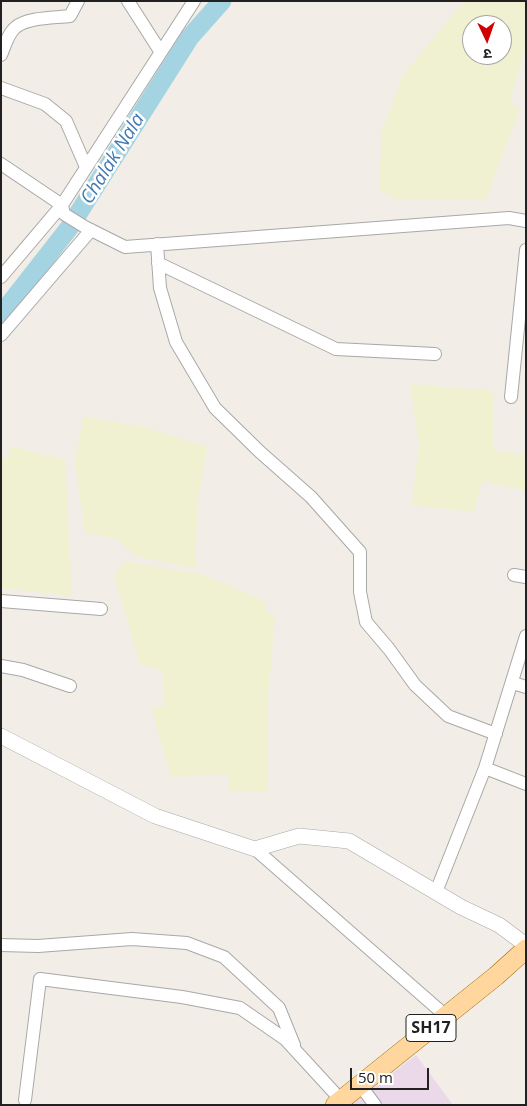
<!DOCTYPE html>
<meta charset="utf-8">
<style>
body{margin:0}
#map{position:relative;width:527px;height:1106px;overflow:hidden;background:#f2eee7;font-family:"Open Sans","Noto Sans Devanagari",sans-serif}
canvas{display:block}
.frame{position:absolute;inset:0;border:2px solid #212121;pointer-events:none}
.north{position:absolute;left:462px;top:15px;width:50px;height:50px;box-sizing:border-box;background:#fff;border:1px solid #a6a6a6;border-radius:50%;rotate:177deg;font-size:14px;font-weight:700;line-height:20px;text-align:center;color:#212121}
.north::after{content:'';display:block;margin:auto;width:18px;height:22px;background:#d10100;clip-path:polygon(50% 0,100% 100%,50% 72%,0 100%)}
.scale{position:absolute;left:350px;top:1068px;width:79px;height:22px;box-sizing:border-box;border:2px solid #212121;border-top:0;padding-left:6px;font-size:15px;line-height:18px;white-space:nowrap;color:#212121;-webkit-text-stroke:4px #fff;paint-order:stroke}
</style>
<div id="map">
<canvas width="527" height="1106"></canvas>
<div class="frame"></div>
<div class="north">उ</div>
<div class="scale">50 m</div>
</div>
<script>
const g = document.querySelector('canvas').getContext('2d');
g.lineJoin = 'round';
function fillPath(path, color) {
  g.fillStyle = color;
  g.fill(path, 'evenodd');
}
function strokePath(path, color, width, dash) {
  g.strokeStyle = color;
  g.lineWidth = width;
  g.lineCap = dash ? 'butt' : 'round';
  g.setLineDash(dash || []);
  g.stroke(path);
}
function label(font, color, halo, rows, align = 'center') {
  g.font = font + ' "Open Sans",sans-serif';
  g.lineWidth = 5;
  g.setLineDash([]);
  g.textBaseline = 'middle';
  g.strokeStyle = halo;
  g.fillStyle = color;
  for (const [text, x, y, turn = 0] of rows) {
    g.save();
    g.translate(x, y);
    g.rotate((+turn || 0) * Math.PI / 180);
    g.textAlign = isNaN(turn) ? turn : align;
    if (halo) g.strokeText(text, 0, 0);
    g.fillText(text, 0, 0);
    g.restore();
  }
}
fillPath(new Path2D(`
 M416,1055L453,1105H351Z`), '#ebd8e8');
fillPath(new Path2D(`
 M464,1H526V44L510,102L520,109L486,199H397L379,190L382,131L403,75ZM472,25H502V55H472Z
 M410,384L494,391L493,450L526,455V490L482,481L474,512L412,505L419,444Z
 M83,417L145,427L207,447L198,500L195,568L134,556L118,539L85,533L75,463Z
 M9,446L65,460L72,596L1,588V458H10Z
 M124,561L202,574L266,602V611L275,616L268,699V792H229L228,774L171,777L151,707L165,706L162,670L140,665L114,576Z`), '#eff1d1');
strokePath(new Path2D(`
 M1,315L69,228L190,37L222,1`), '#a4d4e2', 19);
const minor = new Path2D(`
 M128,1L160,51
 M1,55C5,46 8,33 16,27C28,17 55,18 70,16L78,1
 M1,88L45,104L66,121L86,167
 M1,164L62,205L64,214L85,227L125,247L509,218L526,221
 M157,244L160,288L176,342L215,408L260,452L311,497L360,552V592L366,622L389,649L415,685L448,716L496,734
 M158,263L336,349L435,354
 M1,277L62,205L194,1
 M1,335L91,230
 M511,397L526,250
 M514,575L526,577
 M1,601L101,609
 M1,666L23,670L70,686
 M513,683L526,687
 M485,768L526,784
 M255,849L446,1016
 M436,892L485,768L526,636
 M1,945L38,946L132,939L187,943L224,957L279,1008L294,1045
 M360,1085L375,1105
 M25,1100L40,979L182,997L240,1008L285,1039L341,1100`);
const tertiary = new Path2D(`
 M1,736L155,816L255,849L299,836L349,841L461,907L499,925L526,945`);
const primary = new Path2D(`
 M335,1105L496,976L526,949`);
strokePath(minor, '#a8a8a8', 14);
strokePath(tertiary, '#a8a8a8', 16);
strokePath(primary, '#9d6a00', 20);
strokePath(minor, '#fff', 12);
strokePath(tertiary, '#fff', 15);
strokePath(primary, '#ffd69e', 19);
for (const [x, y, w] of [
 [431,1028,50]
]) {
  const box = new Path2D();
  box.roundRect(x - w / 2, y - 13.5, w, 27, 4);
  g.fillStyle = '#fff';
  g.fill(box);
  strokePath(box, '#212121', 1);
}
label('bold 16px', '#212121', null, [
 ["SH17",431,1028]
]);
label('italic 19px', '#4279b1', '#fff', [
 ["Chalak Nala",113,159,-58]
]);
</script>
